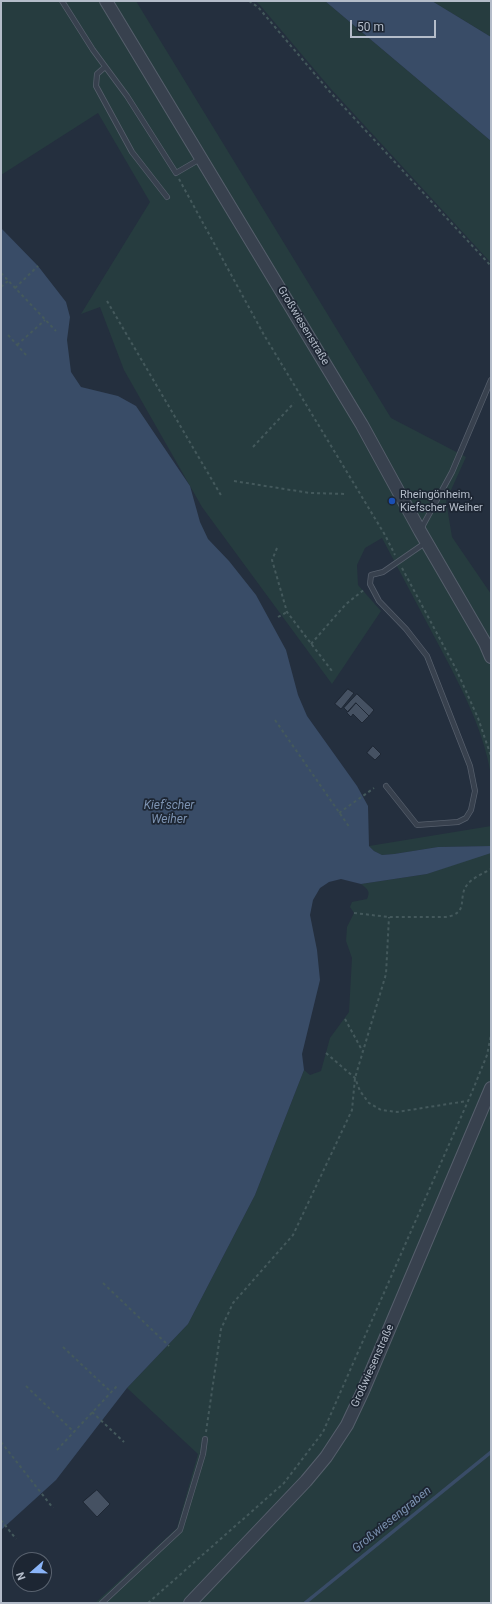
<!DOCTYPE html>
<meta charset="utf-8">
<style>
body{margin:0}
#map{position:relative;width:492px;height:1604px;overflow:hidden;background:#242f3e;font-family:Roboto,sans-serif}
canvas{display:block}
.frame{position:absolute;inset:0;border:2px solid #b4bcc9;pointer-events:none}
.north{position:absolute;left:12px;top:1552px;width:40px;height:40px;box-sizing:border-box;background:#1d2633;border:1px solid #59626f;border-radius:50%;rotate:250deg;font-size:11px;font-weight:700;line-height:16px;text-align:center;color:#b4bcc9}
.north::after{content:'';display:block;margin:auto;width:14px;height:18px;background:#8ab4f8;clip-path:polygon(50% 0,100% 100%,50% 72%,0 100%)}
.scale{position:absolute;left:350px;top:20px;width:86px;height:18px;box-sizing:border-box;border:2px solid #b4bcc9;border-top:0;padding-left:5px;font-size:12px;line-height:14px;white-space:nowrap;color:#b4bcc9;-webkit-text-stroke:3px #1d2633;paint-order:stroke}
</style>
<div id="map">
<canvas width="492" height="1604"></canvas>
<div class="frame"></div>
<div class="north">N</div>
<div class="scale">50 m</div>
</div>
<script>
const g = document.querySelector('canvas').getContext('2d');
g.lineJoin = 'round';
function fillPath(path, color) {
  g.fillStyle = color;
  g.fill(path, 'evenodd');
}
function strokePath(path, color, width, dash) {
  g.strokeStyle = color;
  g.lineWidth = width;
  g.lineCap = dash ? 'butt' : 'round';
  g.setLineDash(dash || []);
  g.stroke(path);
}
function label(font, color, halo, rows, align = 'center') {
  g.font = font + ' Roboto,sans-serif';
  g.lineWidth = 3.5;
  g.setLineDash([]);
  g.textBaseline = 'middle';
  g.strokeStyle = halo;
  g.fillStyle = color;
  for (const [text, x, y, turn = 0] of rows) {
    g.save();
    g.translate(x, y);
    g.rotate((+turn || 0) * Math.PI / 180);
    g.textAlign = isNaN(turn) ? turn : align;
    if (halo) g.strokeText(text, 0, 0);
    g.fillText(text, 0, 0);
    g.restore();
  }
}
fillPath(new Path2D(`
 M1,1H136L391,418L466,457L446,501L452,537L491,594V775C483,727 459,683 436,640C418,606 400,572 382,538L365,548L357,565L358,585L381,611L332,684L202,507L124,370L100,307L81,314L150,202L98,113L1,175Z
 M255,1H325L491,141V263L331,89L259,4Z
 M432,1H491V37Z
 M491,826V846L438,847L394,854L382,855L374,851L369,846Z
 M487,853H491V1603H95L177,1528L198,1454L127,1388L188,1324L255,1195L304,1070L310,1075L321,1071L330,1038L349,1012L352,958L346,941L347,927L354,913L350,907L352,902L367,899C371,891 367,889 361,884L427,874Z`), '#263c3f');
fillPath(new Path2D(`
 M325,1H432L491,37V141Z
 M1,228L38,266L66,302L70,317L67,340L71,372L81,387L118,396L136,406L190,486L200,522L208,539L229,561L256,595L286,650L298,695L307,716L357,786L368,806L369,846L374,851L382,855L394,854L438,847L491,846V853L427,874L361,884L341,879L329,882L320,888L313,900L310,915L317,950L320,980L302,1054L304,1070L255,1195L188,1324L127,1388L56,1480L1,1530Z`), '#394c67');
strokePath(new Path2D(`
 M305,1603L491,1452`), '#394c67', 3.5);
const building = new Path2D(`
 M348,689L354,693L341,709L335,704Z
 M357,694L374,710L369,716L356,703L348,712L344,708Z
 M356,703L369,716L362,723L353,714L351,717L347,713Z
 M373,746L381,754L375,760L367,753Z
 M97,1490L110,1504L97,1517L83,1502Z`);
fillPath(building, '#455162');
strokePath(building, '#1f2835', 1);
const service = new Path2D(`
 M62,1L93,50L127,96L176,173L200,159
 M105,67L97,74L96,86L132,152L167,197
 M421,529L452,472L491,380
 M386,786L417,825L458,822L466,818L471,810L475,791L470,766L427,656L406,629L379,601L370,584L371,575L383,572L425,543
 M102,1603L180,1530L203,1454L205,1439`);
const tertiary = new Path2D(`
 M106,1L362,425L420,531L485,643L491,657
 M190,1603L306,1481L326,1457L347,1425L363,1391L491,1088`);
strokePath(service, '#565f6c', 6);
strokePath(tertiary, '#565f6c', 14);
strokePath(new Path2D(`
 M249,1L258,7L330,92L491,266
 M179,179L264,335L385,535L395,555
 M1,273L56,331
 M1,287L8,281
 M15,288L38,266
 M107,301L222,497
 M8,335L27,356
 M17,345L45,320
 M253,447L294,403
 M234,481L310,493L347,494
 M277,548L272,560L287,612L332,671
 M402,568L456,669L478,718L491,756
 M278,617L287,612
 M311,644L346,604L365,589
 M275,720L350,828
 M339,813L374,788
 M354,913L389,917H446C470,913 457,898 467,885C472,878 484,873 491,869
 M345,1019L363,1052
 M326,1053L355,1078L360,1091L369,1103L381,1110L397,1112L467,1101
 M103,1283L169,1346
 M63,1347L111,1392
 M26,1386L74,1432
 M92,1412L124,1442
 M206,1432L221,1329L233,1303L293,1235L352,1110L355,1078L386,974L389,917
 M1,1442L53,1508
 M57,1450L117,1386
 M1,1520L16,1539
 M387,1602V1603
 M148,1603L284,1483L323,1432L472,1092L487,1055L491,1035`), '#44595c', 2, [3, 3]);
strokePath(service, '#38414e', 4.5);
strokePath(tertiary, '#38414e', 12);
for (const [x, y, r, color] of [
 [392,501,4,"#1a4fb4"]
]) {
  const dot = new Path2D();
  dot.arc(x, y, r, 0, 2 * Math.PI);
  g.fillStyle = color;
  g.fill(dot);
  strokePath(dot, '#1d2633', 1.5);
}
label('11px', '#b4bcc9', '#1d2633', [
 ["Großwiesenstraße",303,326,59],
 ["Großwiesenstraße",373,1366,-66]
]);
label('11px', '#b4bcc9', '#1d2633', [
 ["Rheingönheim,",400,495],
 ["Kiefscher Weiher",400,508]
], 'left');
label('italic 12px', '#7c92b1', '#1d2633', [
 ["Kief'scher",169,806],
 ["Weiher",169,820],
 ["Großwiesengraben",392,1520,-39]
]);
</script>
